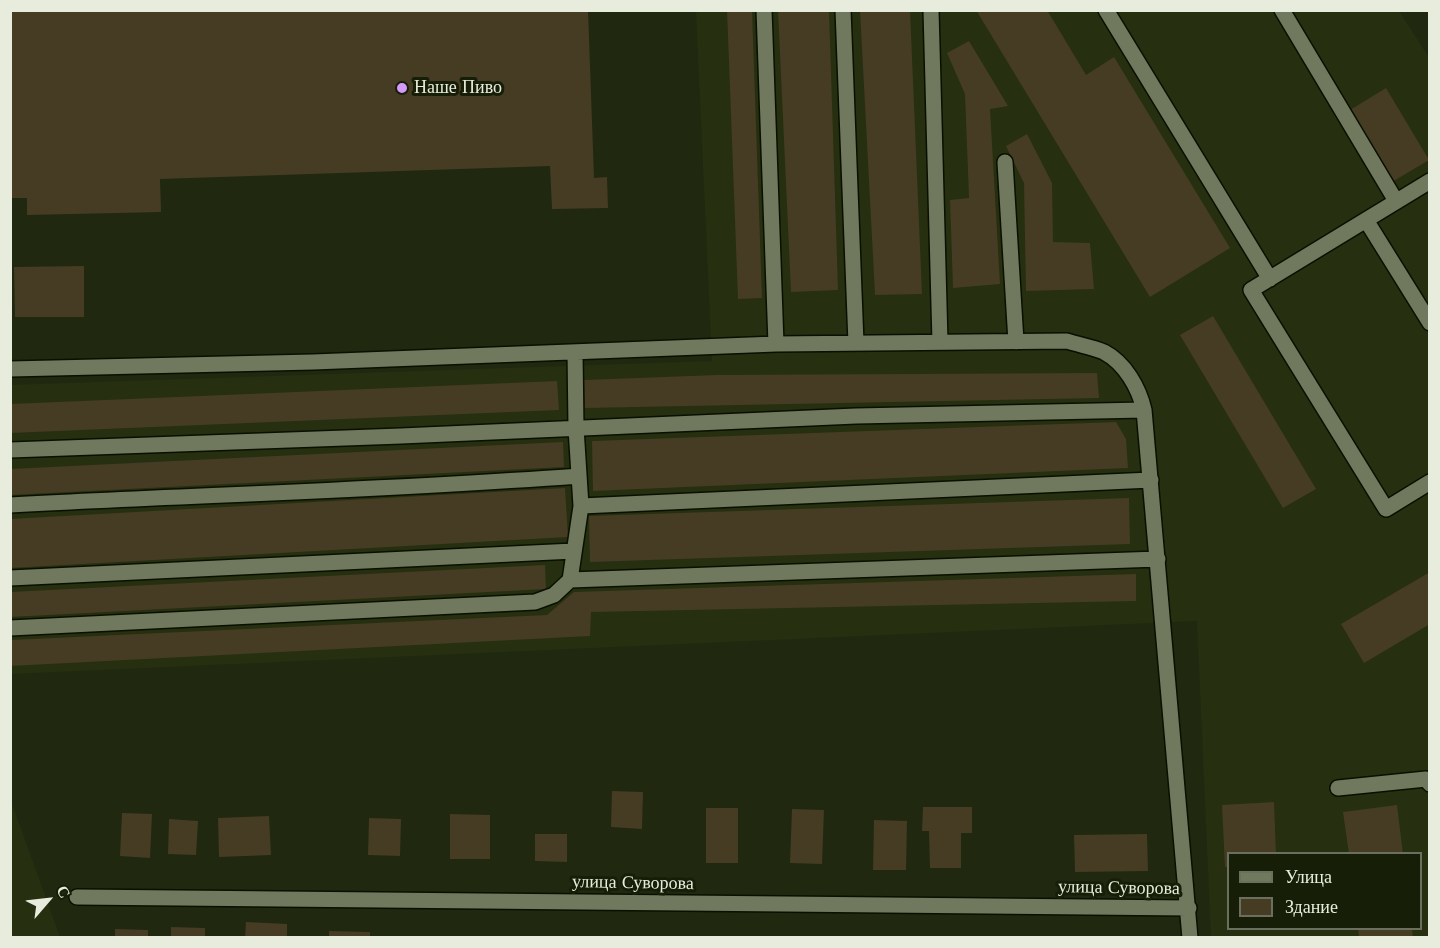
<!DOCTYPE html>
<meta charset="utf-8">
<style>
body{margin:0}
#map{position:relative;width:1440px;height:948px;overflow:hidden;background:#202810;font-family:"Libre Baskerville",serif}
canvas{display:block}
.frame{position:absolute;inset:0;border:12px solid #e7ecdd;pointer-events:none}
.legend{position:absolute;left:1227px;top:852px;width:195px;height:78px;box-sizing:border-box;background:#171e07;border:2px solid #6a705d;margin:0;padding:8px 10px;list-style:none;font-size:18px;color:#e7ecdd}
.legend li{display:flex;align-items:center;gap:12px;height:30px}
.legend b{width:30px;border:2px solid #6a705d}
.north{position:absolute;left:18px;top:870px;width:60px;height:60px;-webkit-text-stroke:4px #171e07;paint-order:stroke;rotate:62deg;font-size:16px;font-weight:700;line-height:24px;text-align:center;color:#e7ecdd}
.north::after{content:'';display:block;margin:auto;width:21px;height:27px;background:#e7ecdd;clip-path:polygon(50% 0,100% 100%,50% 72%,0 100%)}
</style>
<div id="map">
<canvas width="1440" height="948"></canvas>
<div class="frame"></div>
<ul class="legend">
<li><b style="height:8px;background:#70795e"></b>Улица</li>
<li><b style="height:16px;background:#453c23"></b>Здание</li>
</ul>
<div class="north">С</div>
</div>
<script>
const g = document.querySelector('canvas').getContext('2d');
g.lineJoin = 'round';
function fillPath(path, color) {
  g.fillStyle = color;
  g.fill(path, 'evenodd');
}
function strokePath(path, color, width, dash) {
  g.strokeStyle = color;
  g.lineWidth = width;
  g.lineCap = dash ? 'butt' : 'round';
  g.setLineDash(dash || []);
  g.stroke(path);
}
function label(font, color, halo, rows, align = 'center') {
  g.font = font + ' "Libre Baskerville",serif';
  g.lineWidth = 6;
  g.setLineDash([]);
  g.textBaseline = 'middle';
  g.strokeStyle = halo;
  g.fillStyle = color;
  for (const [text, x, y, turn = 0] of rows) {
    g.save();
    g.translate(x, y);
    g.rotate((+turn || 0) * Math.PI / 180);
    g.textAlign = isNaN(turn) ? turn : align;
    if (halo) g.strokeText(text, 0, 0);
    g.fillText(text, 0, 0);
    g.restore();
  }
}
fillPath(new Path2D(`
 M696,11H1399L1430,59L1429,937H1211L1197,621L11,674L10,385L712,361ZM1228,854H1420V928H1228Z
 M10,801H11L60,937H11Z`), '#262f10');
fillPath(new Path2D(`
 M10,10H588L594,178L607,177L608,208L552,209L550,166L160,179L161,212L27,215V198H10Z
 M727,10H752L762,298L738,299Z
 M778,10H829L838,290L791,292Z
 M860,10H910L922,294L875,295Z
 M976,10H1047L1086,75L1114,57L1230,248L1150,297Z
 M969,41L1008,106L990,109L1000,284L953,288L950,200L969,198L965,94L947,53Z
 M1386,88L1429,160L1392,182L1350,110Z
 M1027,134L1052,183L1053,242L1090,243L1094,289L1026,291L1024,183L1006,146Z
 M84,266V317H15L14,267Z
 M1213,316L1316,489L1283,508L1180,335Z
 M1097,373L1099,398L585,408L584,380L717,375Z
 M557,381L559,410L10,433V404Z
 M1116,422L1126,439L1128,468L593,491L592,441Z
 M563,442L564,467L10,495V469Z
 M565,488L568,537L10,568V519Z
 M1129,498L1130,544L590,562L589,516Z
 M545,565L546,589L10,617V592Z
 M1430,572V624L1364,663L1341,624Z
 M1136,574V601L591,612L590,636L10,666V640L547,615L574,592Z
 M612,791L643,792L642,829L611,827Z
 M1274,802L1276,854H1228V867H1225L1222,805Z
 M1397,805L1403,854H1349L1343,812Z
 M923,807H972V833H961V868H930L929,831H922Z
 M706,808H738V863H706Z
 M792,809L824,810L822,864L790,863Z
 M122,813L152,814L150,858L120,856Z
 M450,814L490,815V859H450Z
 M269,816L271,855L219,857L218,818Z
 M369,818L401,819L400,856L368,855Z
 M169,819L198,821L196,855L168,854Z
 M874,820L907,821L906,870H873Z
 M535,834H567V862L535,861Z
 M1147,834L1148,871L1075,872L1074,835Z
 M246,922L287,924V938H245Z
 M171,927L205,928V938H171Z
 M1358,928H1412L1413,938H1359Z
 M115,929L148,930V938H115Z
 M329,931L370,932V938H329Z`), '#453c23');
const minor = new Path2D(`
 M764,10L776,344
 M843,10L856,343
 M931,10L940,342
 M1106,10L1270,279
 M1282,10L1396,201
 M1005,162L1016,342
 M1430,181L1251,290L1386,509L1430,482
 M1366,220L1430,323
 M575,352L576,428L581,506L1151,480
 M10,369L313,362L776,344L1067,341C1079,345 1093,347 1104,352C1125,363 1139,388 1144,410L1190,938
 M10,450L401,436L856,416L1144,410
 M10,505C200,495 390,490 579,476
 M10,578L574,551
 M570,580L1158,559
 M10,628L535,602L554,595L570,580L581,506
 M1338,788L1426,779L1430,784
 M77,897L1189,908`);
strokePath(minor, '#0a1000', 18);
strokePath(minor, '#70795e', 15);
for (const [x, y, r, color] of [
 [402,88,6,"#d69bfa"]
]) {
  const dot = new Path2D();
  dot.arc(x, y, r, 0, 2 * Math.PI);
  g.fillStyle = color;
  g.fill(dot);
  strokePath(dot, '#171e07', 2);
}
label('18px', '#e7ecdd', '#171e07', [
 ["Наше Пиво",414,88]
], 'left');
label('18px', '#e7ecdd', '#171e07', [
 ["улица Суворова",633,883,1],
 ["улица Суворова",1119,888,1]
]);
</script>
